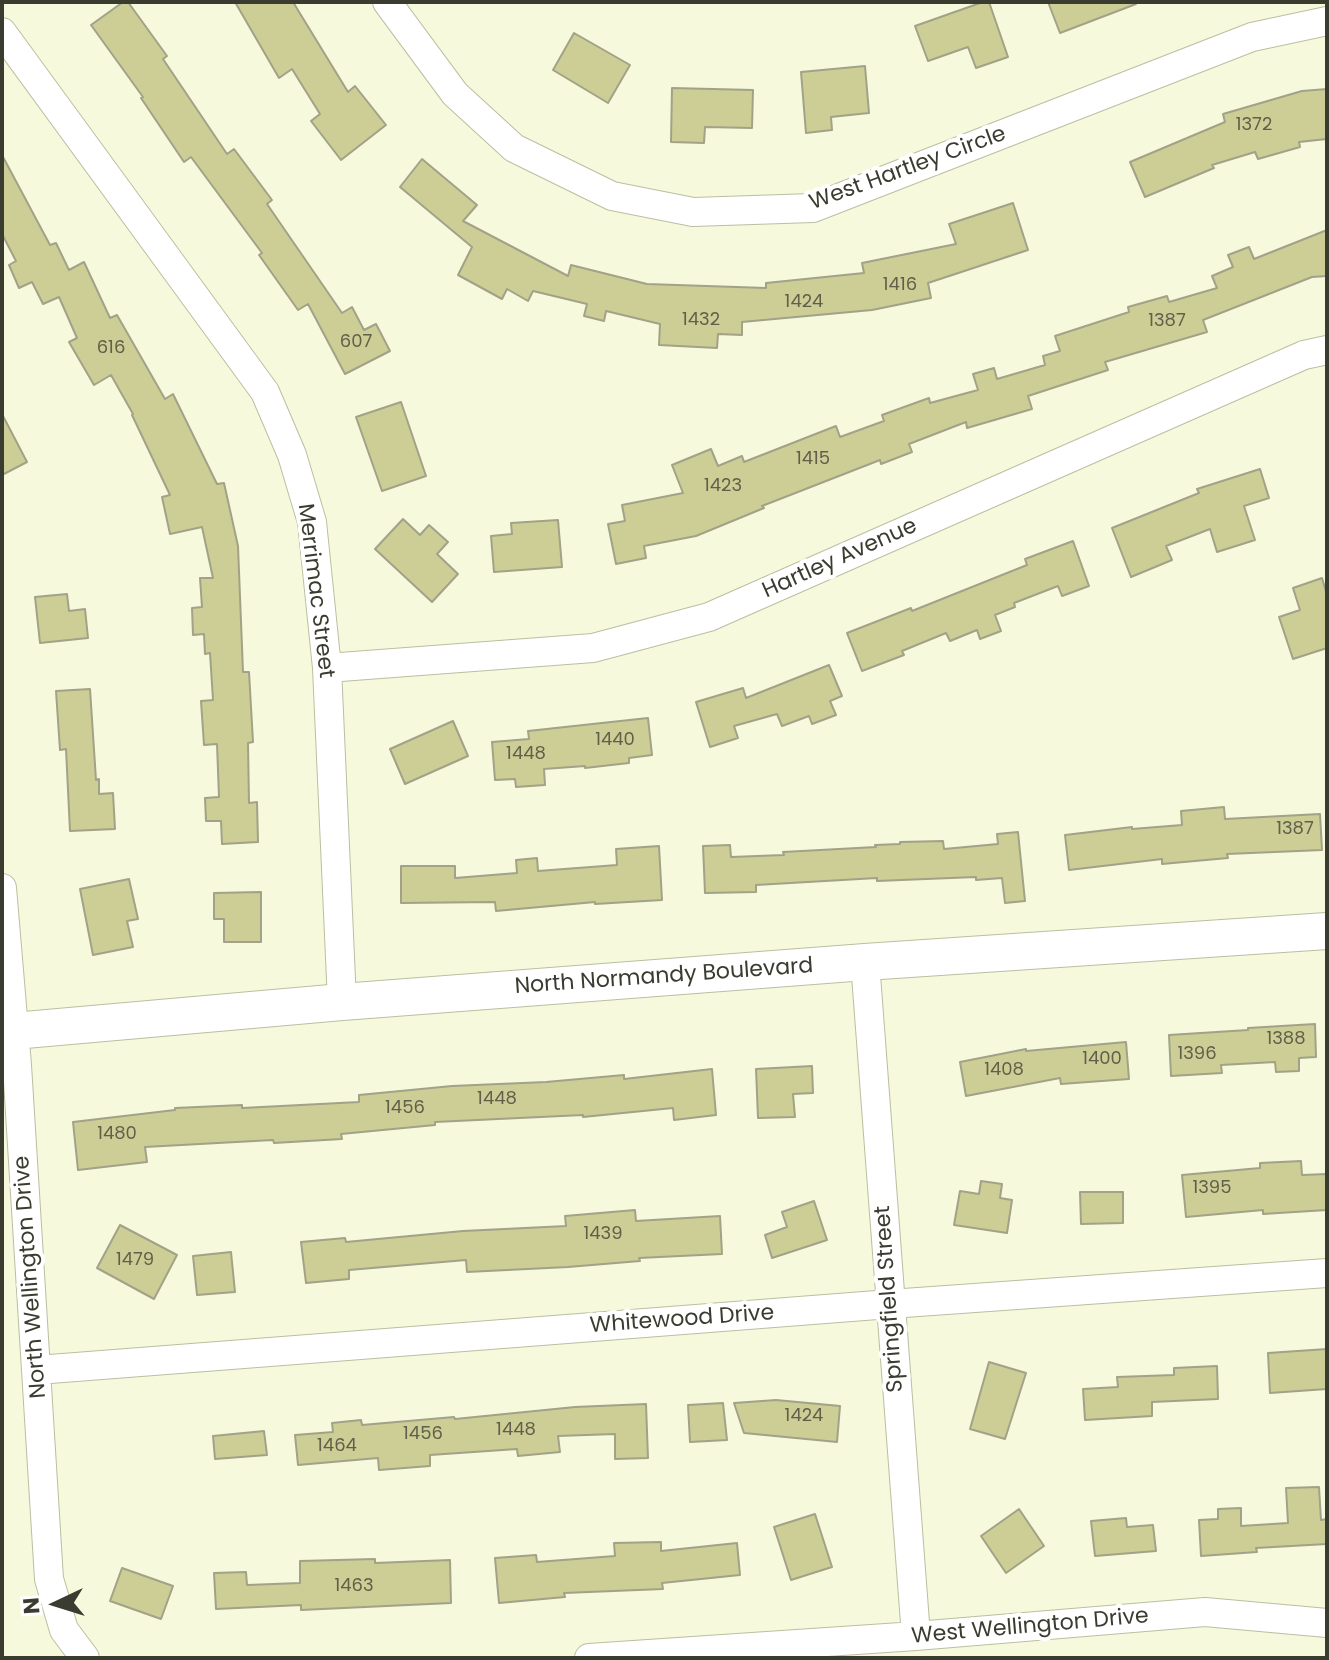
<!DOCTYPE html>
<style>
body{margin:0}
#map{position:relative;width:1329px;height:1660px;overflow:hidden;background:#f7f9dc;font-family:Poppins,sans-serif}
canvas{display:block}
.frame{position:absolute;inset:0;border:4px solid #3b3c30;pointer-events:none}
.north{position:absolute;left:16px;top:1564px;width:80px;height:80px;-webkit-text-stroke:6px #fff;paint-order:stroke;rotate:266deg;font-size:22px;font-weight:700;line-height:32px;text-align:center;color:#3b3c30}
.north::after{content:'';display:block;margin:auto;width:28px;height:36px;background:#3b3c30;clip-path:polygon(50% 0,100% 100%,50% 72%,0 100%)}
</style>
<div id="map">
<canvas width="1329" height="1660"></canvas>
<div class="frame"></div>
<div class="north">N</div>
</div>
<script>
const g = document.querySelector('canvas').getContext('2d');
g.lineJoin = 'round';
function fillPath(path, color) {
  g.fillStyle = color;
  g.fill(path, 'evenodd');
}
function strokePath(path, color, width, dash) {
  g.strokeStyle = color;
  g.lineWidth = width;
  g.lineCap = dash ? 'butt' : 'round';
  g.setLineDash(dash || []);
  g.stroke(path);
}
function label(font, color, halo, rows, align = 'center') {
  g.font = font + ' Poppins,sans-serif';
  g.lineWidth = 8;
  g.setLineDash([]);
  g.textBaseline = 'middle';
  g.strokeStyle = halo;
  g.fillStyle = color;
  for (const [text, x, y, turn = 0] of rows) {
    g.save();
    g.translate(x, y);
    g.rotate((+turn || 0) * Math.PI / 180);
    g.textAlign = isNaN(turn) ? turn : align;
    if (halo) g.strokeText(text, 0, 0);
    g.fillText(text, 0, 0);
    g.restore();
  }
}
const building = new Path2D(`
 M123,2H128L167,56L163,59L227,154L234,149L272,200L267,204L342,313L352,307L364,330L376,324L390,351L345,374L308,304L298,310L259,255L262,253L191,157L184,162L141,98L143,97L91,25Z
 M235,2H293L348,92L355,86L386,125L341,160L311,121L320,114L292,69L279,78Z
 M983,2H989L1008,57L976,68L968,47L928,61L915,26Z
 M1048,2H1135L1136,4L1060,33Z
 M574,33L630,65L608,103L553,70Z
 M865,66L869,113L831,117L832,130L806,133L801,72Z
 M672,88L753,90L752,128L705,127L704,143L671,142Z
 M1327,89V139L1299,142L1300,147L1258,159L1255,152L1212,165L1214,168L1145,197L1130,162L1225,122L1223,114L1302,91Z
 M2,155L50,245L56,243L69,270L84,262L110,318L117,315L165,399L173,394L217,484L224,483L238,546L243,672H249L253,742L248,743L249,803L257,802L258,842L222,844L221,821H206L205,798L219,797L217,744L204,745L201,701L213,700L210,653L205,654L204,634L193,635L192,608L202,607L200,578H213L202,527L170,534L162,497L170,495L132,415L133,414L111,375L94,385L69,342L77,338L59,297L43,304L32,282L19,288L9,265L16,261L2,234Z
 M422,159L477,205L463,221L568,276L571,265L647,284L766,288V283L864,273L862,263L956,244L949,224L1013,203L1028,250L928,283L931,298L872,310L742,322V335L718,334L717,348L659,345L660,324L606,311L604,321L584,316L587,304L533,291L528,301L507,289L502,299L458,275L472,247L400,187Z
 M1327,230V276L1312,277L1203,320L1207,332L1105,362L1108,370L1028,396L1032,409L967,428L966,422L909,444L912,452L881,464L880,460L762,506L764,508L696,536L644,546L646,558L616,564L608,524L625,521L622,505L683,493L672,465L711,449L718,466L742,456L744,462L836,426L840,437L884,421L882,415L929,398L930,403L978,390L973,374L994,368L997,379L1045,365L1043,356L1060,351L1055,336L1129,312L1128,307L1167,296L1169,302L1217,288L1212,276L1233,267L1228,255L1249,247L1254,259Z
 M401,402L426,476L382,491L356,417Z
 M2,414L27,462L2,475Z
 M1260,469L1269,498L1244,506L1255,540L1217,552L1210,529L1166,546L1172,560L1131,577L1112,528L1199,493L1197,489Z
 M403,519L420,535L429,525L448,542L437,554L458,574L432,602L375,549Z
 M558,520L562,567L494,572L491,536L512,534L511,523Z
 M1073,541L1089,586L1062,596L1058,586L1014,603L1015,607L995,615L1001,631L980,639L977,630L950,641L946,633L902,651L904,655L862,671L847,633L911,608L912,611L1027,565L1025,559Z
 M1322,578L1327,595V648L1293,659L1279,617L1300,610L1293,588Z
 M67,594L69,611L85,609L88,638L40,643L35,597Z
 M829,665L842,696L830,701L836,715L812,724L809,716L782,726L777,714L734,726L738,738L710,747L696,702L743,688L746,698Z
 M90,689L96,780L99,779V794L113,793L115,829L70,831L66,749L60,750L56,691Z
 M648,718L652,755L629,758V763L585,768V766L544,769L545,785L516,787L515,779L495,780L492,742L529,739L528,731Z
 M453,721L468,756L405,784L390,749Z
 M1224,807L1225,819L1320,814L1322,850L1227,854L1228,858L1162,864V859L1069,870L1065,835L1132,827V829L1182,825L1181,811Z
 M1018,832L1025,901L1005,903L1002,878L976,880V877L877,881V878L756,885V892L705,893L703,846L730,845L731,857L784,855L783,852L876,847L875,845L900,844V842L943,841L944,849L998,844L997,834Z
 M659,846L662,900L595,904V902L496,911L495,902L401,903V866H455V878L517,873L516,860L537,858L538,871L617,865L616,849Z
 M129,879L138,919L127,921L133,947L93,955L80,889Z
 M261,892V942H224V919H214V893Z
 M1315,1024L1316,1057L1299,1058V1071L1276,1072L1275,1062L1221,1065L1222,1073L1171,1076L1169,1035L1248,1030V1028Z
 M1126,1042L1129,1079L1061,1084L1060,1078L966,1096L960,1062L1026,1049V1051Z
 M812,1066L813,1093L793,1094L795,1117L758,1118L756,1069Z
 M712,1069L716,1115L674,1120L673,1108L583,1117V1115L435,1122V1125L341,1134L342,1139L274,1143L273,1140L145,1147L147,1162L78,1170L73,1122L175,1110V1108L242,1105V1108L359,1102V1095L452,1086L546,1082L624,1075V1079Z
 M1301,1161L1302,1175L1327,1174V1210L1263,1214V1210L1186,1217L1182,1175L1260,1168V1163Z
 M981,1181L1002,1184L1000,1198L1012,1200L1007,1233L954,1225L960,1191L979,1194Z
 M1080,1192H1123V1223L1081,1224Z
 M814,1201L827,1240L772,1258L765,1235L787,1227L782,1212Z
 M635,1210L636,1221L720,1216L722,1254L639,1258L640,1261L568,1267L467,1272L466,1260L349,1270V1279L306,1283L301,1242L345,1238L346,1242L463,1231L566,1226L565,1216Z
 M120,1225L177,1255L154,1299L97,1268Z
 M231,1252L235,1292L197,1295L193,1256Z
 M1327,1349V1389L1270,1393L1268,1353Z
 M989,1362L1026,1373L1005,1439L970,1429Z
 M1217,1366L1218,1399L1152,1402V1416L1085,1420L1083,1389L1118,1387L1117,1377L1174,1375V1368Z
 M776,1400L840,1406L837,1442L744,1433L734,1403Z
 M723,1403L727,1440L690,1442L688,1405Z
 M646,1404L648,1458L615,1459V1434L558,1436L560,1452L518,1456L517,1449L430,1455V1466L379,1470L378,1458L298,1465L295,1435L333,1432L332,1423L361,1420L362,1425L454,1417L455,1419L575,1407Z
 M264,1431L267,1455L215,1459L213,1436Z
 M1319,1487L1321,1520L1327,1519V1544L1256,1548L1257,1552L1201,1556L1199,1520L1218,1519V1509L1241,1508V1526L1288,1523L1286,1488Z
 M1019,1509L1044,1546L1006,1573L981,1536Z
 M815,1514L832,1567L791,1580L774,1527Z
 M1126,1518L1127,1527L1153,1525L1156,1551L1095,1556L1091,1521Z
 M661,1542V1551L737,1543L740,1575L662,1583L663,1589L564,1593L565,1597L499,1603L495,1558L536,1555L537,1562L615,1556L614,1543Z
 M375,1559V1563L450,1560L451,1603L301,1610V1605L216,1609L214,1573L246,1572L247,1585L300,1583V1561Z
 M122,1568L173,1586L161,1619L110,1601Z`);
fillPath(building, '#cdce96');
strokePath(building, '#a1a287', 2);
const minor = new Path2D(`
 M387,2L455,94L514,148L612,196L693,212L813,208L1252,37L1327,21
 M2,32L265,392L292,455L312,522L327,668L342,1002
 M327,668L593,648L709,617L1304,355L1327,350
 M2,888L17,1065L49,1579L64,1630L85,1658
 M865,962L916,1636
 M37,1370L890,1304L1327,1273
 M589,1658L916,1636L1205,1612L1327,1623`);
const tertiary = new Path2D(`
 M2,1032L342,1002L865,962L1327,931`);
strokePath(minor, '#bcbea2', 30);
strokePath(tertiary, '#bcbea2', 38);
strokePath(minor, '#fff', 28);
strokePath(tertiary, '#fff', 36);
label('18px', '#60604a', null, [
 ["1372",1254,125],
 ["1416",900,285],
 ["1424",804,302],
 ["1432",701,320],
 ["1387",1167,321],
 ["607",356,342],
 ["616",111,348],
 ["1415",813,459],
 ["1423",723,486],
 ["1440",615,740],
 ["1448",526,754],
 ["1387",1295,829],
 ["1388",1286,1039],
 ["1396",1197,1054],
 ["1400",1102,1059],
 ["1408",1004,1070],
 ["1448",497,1099],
 ["1456",405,1108],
 ["1480",117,1134],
 ["1395",1212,1188],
 ["1439",603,1234],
 ["1479",135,1260],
 ["1424",804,1416],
 ["1448",516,1430],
 ["1456",423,1434],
 ["1464",337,1446],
 ["1463",354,1586]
]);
label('22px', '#3b3c30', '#fff', [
 ["West Hartley Circle",908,169,-20],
 ["Hartley Avenue",840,559,-24],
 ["Merrimac Street",315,591,83],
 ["North Normandy Boulevard",664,977,-4],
 ["North Wellington Drive",31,1277,-94],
 ["Springfield Street",890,1299,-94],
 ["Whitewood Drive",682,1320,-4],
 ["West Wellington Drive",1030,1627,-5]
]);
</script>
